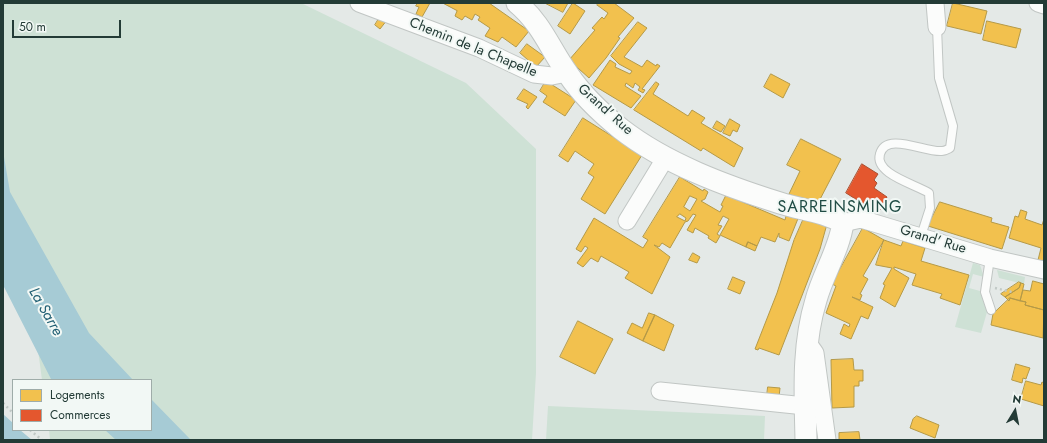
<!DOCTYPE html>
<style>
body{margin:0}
#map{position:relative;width:1047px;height:443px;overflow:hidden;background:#e4e9e7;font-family:Jost,sans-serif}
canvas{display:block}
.frame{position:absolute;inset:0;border:4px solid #233b36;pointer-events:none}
.legend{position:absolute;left:12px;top:379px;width:140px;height:52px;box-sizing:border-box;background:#f2f8f5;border:1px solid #9faca9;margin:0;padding:5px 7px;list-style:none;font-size:12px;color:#233b36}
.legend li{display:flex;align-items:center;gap:8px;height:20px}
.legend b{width:20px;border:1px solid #9faca9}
.north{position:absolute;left:995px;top:391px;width:40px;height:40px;-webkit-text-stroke:3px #f2f8f5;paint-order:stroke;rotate:10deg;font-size:11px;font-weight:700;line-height:16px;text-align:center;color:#233b36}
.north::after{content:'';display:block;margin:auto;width:14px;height:18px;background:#233b36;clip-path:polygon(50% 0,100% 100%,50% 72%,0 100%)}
.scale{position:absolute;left:12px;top:20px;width:109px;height:18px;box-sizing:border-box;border:2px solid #233b36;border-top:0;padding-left:5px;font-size:12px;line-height:14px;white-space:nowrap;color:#233b36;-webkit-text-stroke:3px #f2f8f5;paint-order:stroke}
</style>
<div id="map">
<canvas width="1047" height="443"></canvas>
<div class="frame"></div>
<ul class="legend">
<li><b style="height:11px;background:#f2c14e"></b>Logements</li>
<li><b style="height:11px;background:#e4572e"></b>Commerces</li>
</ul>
<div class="north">N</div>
<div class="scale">50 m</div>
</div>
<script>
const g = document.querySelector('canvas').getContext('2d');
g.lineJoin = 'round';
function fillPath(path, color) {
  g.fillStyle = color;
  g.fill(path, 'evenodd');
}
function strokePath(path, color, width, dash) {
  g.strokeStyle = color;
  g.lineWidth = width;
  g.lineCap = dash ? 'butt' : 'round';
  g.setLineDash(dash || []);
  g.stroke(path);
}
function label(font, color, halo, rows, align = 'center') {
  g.font = font + ' Jost,sans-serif';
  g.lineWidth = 4;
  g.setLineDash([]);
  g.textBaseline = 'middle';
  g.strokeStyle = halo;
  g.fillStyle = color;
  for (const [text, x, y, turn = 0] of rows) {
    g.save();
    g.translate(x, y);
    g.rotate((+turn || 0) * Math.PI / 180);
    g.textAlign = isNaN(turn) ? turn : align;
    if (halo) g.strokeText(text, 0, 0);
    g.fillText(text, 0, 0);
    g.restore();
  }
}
fillPath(new Path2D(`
 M3,3H301L466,83L536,149V373L532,440H50L49,430H151V380H42L27,267L3,268Z
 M973,263L980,265L984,277L973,274L969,288L980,291L987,312L981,333L955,327Z
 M997,270L1025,277L1024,284L999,278Z
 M548,406L765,416L764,440H546Z`), '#cee1d5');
fillPath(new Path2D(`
 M3,151L10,192L89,333L133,380L51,379L3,285Z
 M151,399L189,438L191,440H116L105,430H151Z
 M3,414L13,423V430H20L32,440H3Z`), '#a6cbd5');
const homes = new Path2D(`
 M418,3H430L422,17L416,14L419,7L416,6Z
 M443,3H489L529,31L516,47L502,37L498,42L485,36L490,28L478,20L480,17L475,14L472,20L465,16L462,20L455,16L457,11Z
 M545,3H568L563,12Z
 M573,3L585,11L570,34L558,26Z
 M599,3H614L634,18L618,37L620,38L606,58L589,78L569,60L595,30L592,28L602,17L604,19L608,13L597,5Z
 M953,3L987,11L981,34L947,26Z
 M380,17L387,20L380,29L375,25Z
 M987,21L1021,29L1016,48L983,40Z
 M638,22L647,28L624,57L642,67L647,60L656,66L657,64L660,66L642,89L645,90L643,93L638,90L640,87L635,83L633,88L626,83L625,86L641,96L631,108L593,85L610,60L616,64L615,67L630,74L632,71L619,64L611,56Z
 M527,44L545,57L536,67L520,53Z
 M771,74L790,84L783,98L764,87Z
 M546,81L576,100L565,116L543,102L547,96L540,91Z
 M656,82L659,84L653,94L688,116L692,110L705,118L701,123L743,148L734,167L703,148L701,151L634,110Z
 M524,89L537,97L528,109L526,107L528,104L517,99Z
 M583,118L642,155L605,214L581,199L594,177L588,173L594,164L575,151L568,162L559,156Z
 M730,119L740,125L737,132L733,130L730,136L723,133Z
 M717,121L725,126L721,132L713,128Z
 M801,139L841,159L816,207L789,194L800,171L787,165Z
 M680,177L703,191L704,189L708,192L705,199L701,201L720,212L723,206L721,205L726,195L785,220L787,212L799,216L789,241L779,237V233L775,242L761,237L757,246L748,242L746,247L720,235L729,219L723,216L718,225L722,226L717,234L720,236L716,243L708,238L709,236L695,228L693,233L687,230L696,215L693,214L688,221L685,222L670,248L662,243L659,247L654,245L670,257L652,294L625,278L629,272L601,256L598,262L591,258L583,267L577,263L588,248L585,246L581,252L576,249L594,218L643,248L648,240L643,237ZM690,196L697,199L690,211L684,207ZM680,214L686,218L685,221L677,217Z
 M940,202L992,218L991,222L1009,227L1002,249L928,226Z
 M1021,210L1027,212L1025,219L1042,225L1044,219V262L1038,260L1041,248L1009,238L1015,216L1018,217Z
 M804,218L827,224L820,249L779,355L759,348L758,350L755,349L777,293L794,240Z
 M863,228L884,240L863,276L868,279L860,294L862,295L860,300L852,297L873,307L868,319L861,316L851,339L840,334L844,324L849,327L850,324L826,313L836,286L832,284Z
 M884,240L901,246L903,241L925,248L921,261L969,275L960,305L940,298L942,294L912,285L916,274L894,267V269L909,278L895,307L880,298L885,285L883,284L892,268L876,265Z
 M748,242L757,246L755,251L746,247Z
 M693,253L700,257L697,263L689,260Z
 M733,277L745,282L740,294L728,289Z
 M1033,281L1044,284V310L1025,305L1026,302L1020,301L1023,290L1030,291Z
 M1019,282L1021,283L1019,288L1005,297L1001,294Z
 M1021,283L1024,284L1020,301L1010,298L1009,301L1005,297L1019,288Z
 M1010,298L1026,302L1025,305L1044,310L1043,338L991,325L993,314Z
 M649,313L655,315L643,341L627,333L632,323L642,328Z
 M655,315L674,325L664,351L643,341Z
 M578,321L613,339L595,374L560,357Z
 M853,359L854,370H863V381H859V386H854V407L832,408L831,360Z
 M1016,364L1030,368L1027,376L1026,379L1023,378L1022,383L1012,380Z
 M1026,381L1041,385L1042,382L1044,383V406L1021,399Z
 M768,387L780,388L779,397L767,396Z
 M917,416L939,425L935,438L910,428L913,419Z
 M859,432L860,440H839V433Z`);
fillPath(homes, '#f2c14e');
strokePath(homes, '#b49947', 1);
const shops = new Path2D(`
 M862,164L878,174L874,180L877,183L874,188L887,197L878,213L846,193Z`);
fillPath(shops, '#e4572e');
strokePath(shops, '#aa4f30', 1);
const service = new Path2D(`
 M921,236L930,208L929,193C915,184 874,174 880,154C886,131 926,153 942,151C945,151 948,149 950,148L953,126L939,78L937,27
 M990,258L985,292L991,310`);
const minor = new Path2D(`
 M359,3L479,48L534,74L552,76L567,73
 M935,3L937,27
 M1038,3L1044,5
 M627,221L666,157
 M843,223L861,219L990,258L1044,270
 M808,343L815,353L827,440
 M660,391L805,406`);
const tertiary = new Path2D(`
 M517,3C542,24 550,49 568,74C582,95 601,113 621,129C666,164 726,186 780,203C801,210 824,211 843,223C839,250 823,274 816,300C802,346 805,393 806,440`);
strokePath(service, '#c1c6c4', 10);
strokePath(minor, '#c1c6c4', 19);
strokePath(tertiary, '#c1c6c4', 23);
strokePath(new Path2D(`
 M995,288L1012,292
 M3,403L13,413
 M30,430L42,440`), '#c1c9c6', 2.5, [2, 3]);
strokePath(service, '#fbfcfb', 8);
strokePath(minor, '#fbfcfb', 17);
strokePath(tertiary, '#fbfcfb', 21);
label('14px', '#233b36', '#f2f8f5', [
 ["Chemin de la Chapelle",473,48,22],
 ["Grand' Rue",605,110,42],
 ["Grand' Rue",933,240,17]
]);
label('italic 15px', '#205f73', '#f2f8f5', [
 ["La Sarre",45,312,60]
]);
g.letterSpacing = '1px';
label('16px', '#204c45', '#f2f8f5', [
 ["SARREINSMING",840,208]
]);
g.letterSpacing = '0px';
</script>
